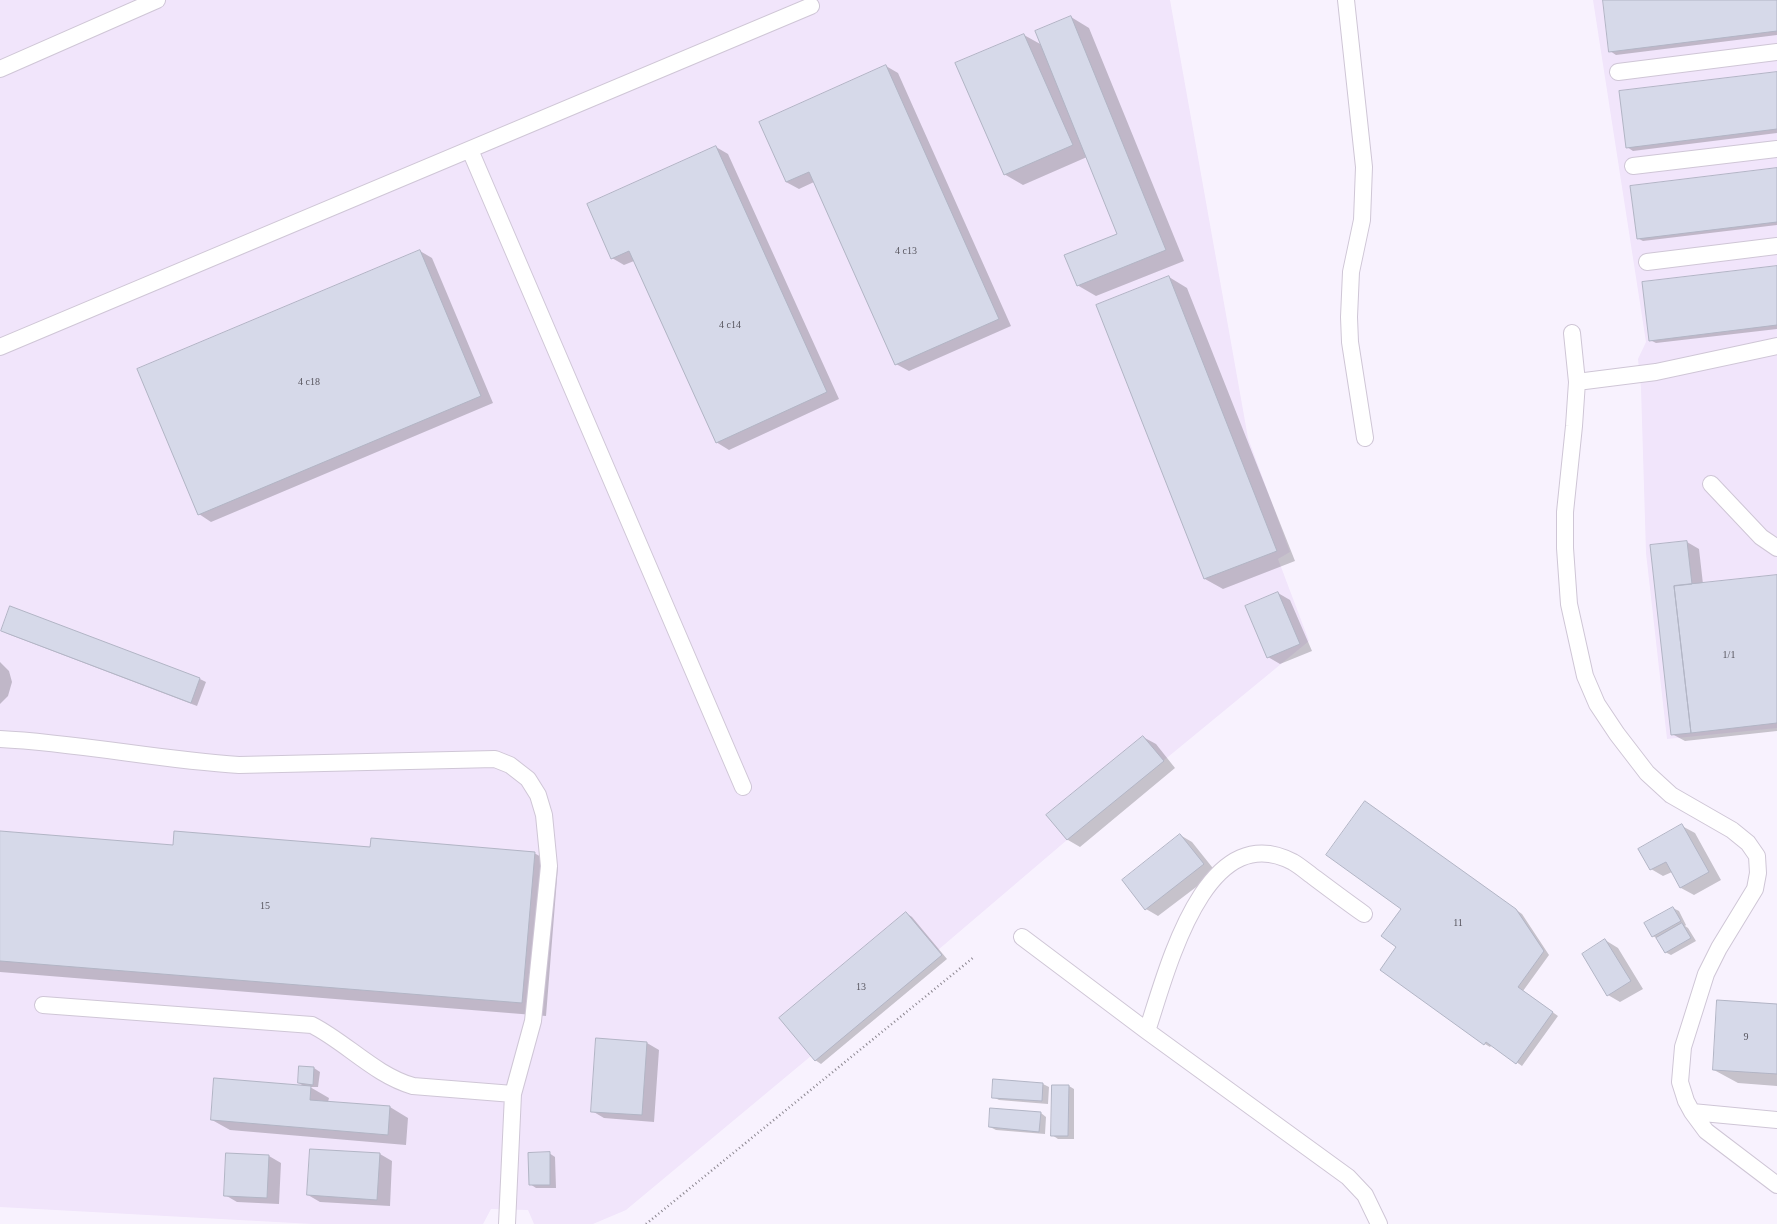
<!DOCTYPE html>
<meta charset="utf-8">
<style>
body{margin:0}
canvas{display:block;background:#f8f2fe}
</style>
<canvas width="1777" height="1224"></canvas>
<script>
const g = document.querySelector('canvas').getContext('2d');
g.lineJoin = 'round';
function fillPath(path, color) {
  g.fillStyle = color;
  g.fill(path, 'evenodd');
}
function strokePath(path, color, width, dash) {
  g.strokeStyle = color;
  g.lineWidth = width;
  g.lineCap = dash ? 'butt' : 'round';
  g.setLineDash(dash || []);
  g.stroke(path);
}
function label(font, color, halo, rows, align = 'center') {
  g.font = font + ' Georgia,serif';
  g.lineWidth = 4;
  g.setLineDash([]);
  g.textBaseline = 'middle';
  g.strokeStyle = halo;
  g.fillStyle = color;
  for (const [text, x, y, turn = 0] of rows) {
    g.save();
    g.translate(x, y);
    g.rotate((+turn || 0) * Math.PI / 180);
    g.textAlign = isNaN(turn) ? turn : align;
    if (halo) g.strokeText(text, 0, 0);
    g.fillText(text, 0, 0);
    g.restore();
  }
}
fillPath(new Path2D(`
 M0,0H1170L1248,438L1290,552L1278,559L1309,641L1067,840L938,950L942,955L815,1061L811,1056L626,1210L593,1224H534L528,1210L491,1209L483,1224H313L0,1207Z
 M1593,0H1777V728L1667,739L1646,553L1641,388L1638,359L1646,342Z`), '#f1e5fb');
fillPath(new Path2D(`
 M1604,0H1777V35L1616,55L1610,51Z
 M1071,17L1089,28L1184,261L1096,296L1077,285L1119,234L1087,157L1023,185L1004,174L1024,35L1042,45Z
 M886,66L898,73L1011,326L909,371L896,364L814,182L799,189L786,182Z
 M1777,73V133L1633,151L1627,147Z
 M716,147L728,154L839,399L729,450L716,442L634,261L624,265L612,258Z
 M1777,169V225L1643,241L1637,238Z
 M420,251L432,258L493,403L211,522L199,514Z
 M1777,267V329L1656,343L1650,340Z
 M1169,277L1187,288L1295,561L1223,589L1205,579L1097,305Z
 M1687,542L1699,549L1703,584L1777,576V731L1685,741L1672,734L1652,546Z
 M1278,593L1290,600L1312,651L1280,664L1268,657Z
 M11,608L200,679L206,682L197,706L8,634L2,631Z
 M0,662L9,671L12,682L8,696L0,704Z
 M1143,737L1156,744L1175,768L1080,847L1068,840L1048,816Z
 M1371,806L1522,914L1549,955L1523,991L1558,1016L1522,1066L1492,1045L1490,1047L1485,1044L1397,947L1402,908Z
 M1682,826L1695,833L1721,880L1694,895L1681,888L1672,872L1663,876L1651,869Z
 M0,832L174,846L371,848L534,853L558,866L546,1016L0,972Z
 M1180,835L1192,842L1216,872L1158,916L1146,909L1123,880Z
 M1673,908L1679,911L1686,925L1685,926L1688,928L1696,941L1671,955L1665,952L1658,939L1653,936L1646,923Z
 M906,913L912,917L947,959L821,1064L815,1060Z
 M1605,940L1618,948L1643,989L1620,1002L1608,995Z
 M1777,1005V1086L1738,1083L1714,1070Z
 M647,1043L659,1050L654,1122L604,1118L592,1111Z
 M314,1068L320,1072L318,1087H310L329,1098L328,1102L390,1107L408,1118L406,1145L230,1130L212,1120L305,1087L299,1083Z
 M1043,1084L1049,1087L1048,1104L999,1100L993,1097Z
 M1069,1086L1074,1089V1139H1058L1052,1135Z
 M1041,1113L1046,1117L1045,1134L996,1130L990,1127Z
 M311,1150L380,1154L392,1161L390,1206L320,1202L308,1195Z
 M549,1153L555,1157L556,1188H536L530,1184Z
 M269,1156L281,1163L279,1204L237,1202L225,1195Z`), '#0003');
const building = new Path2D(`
 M1603,0H1777V31L1609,52Z
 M1071,16L1166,250L1077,286L1064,255L1117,234L1035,31Z
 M1024,34L1073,145L1004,175L955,63Z
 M886,65L999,319L895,365L809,172L786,182L759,122Z
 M1777,72V129L1626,148L1619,91Z
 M716,146L827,392L716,443L629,251L611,259L587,204Z
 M1777,168V222L1637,239L1630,186Z
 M420,250L481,396L198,515L137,369Z
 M1777,266V325L1649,341L1642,282Z
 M1169,276L1277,551L1204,579L1096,305Z
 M1687,541L1692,584L1674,586L1691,733L1671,735L1650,545Z
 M1777,575V723L1691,733L1674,586Z
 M1278,592L1300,644L1267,658L1245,606Z
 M10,606L200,678L191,703L1,631Z
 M1143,736L1164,761L1067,840L1046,815Z
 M1365,801L1516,909L1544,951L1518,987L1553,1012L1516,1064L1486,1042L1484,1045L1380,970L1396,947L1381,936L1401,909L1326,855Z
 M1682,824L1709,872L1680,888L1666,862L1650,870L1638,849Z
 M0,831L173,845L174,831L370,847L371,838L535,852L522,1003L0,961Z
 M1180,834L1204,864L1145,910L1122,880Z
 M1673,907L1681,921L1652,937L1644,923Z
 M906,912L942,955L815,1061L779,1018Z
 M1682,923L1691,938L1665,953L1656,938Z
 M1605,939L1631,981L1607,996L1582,954Z
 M1717,1000L1777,1004V1074L1713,1070Z
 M596,1038L647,1042L642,1115L591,1112Z
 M299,1066L314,1067L313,1085L298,1083Z
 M214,1078L311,1086L310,1100L390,1106L388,1135L211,1120Z
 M993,1079L1043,1083L1042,1101L992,1098Z
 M1052,1085H1069L1068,1136H1051Z
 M990,1108L1041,1112L1039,1132L989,1127Z
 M310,1149L380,1153L377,1200L307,1195Z
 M550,1152V1185H529L528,1153Z
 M226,1153L269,1155L267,1198L224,1196Z`);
fillPath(building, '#d6d9e9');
strokePath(building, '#b2b5c5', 1);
const service = new Path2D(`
 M1346,0L1364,167L1362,220L1351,272L1349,317L1350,342L1365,438
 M0,69L157,0
 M1618,72L1777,52
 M470,150L743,787
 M1633,166L1777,149
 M1647,262L1777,246
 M1572,333L1577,382L1574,426L1565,512V548L1569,604L1585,676L1597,704L1617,734L1647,773L1671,795L1732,830L1748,843L1757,856L1758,873L1755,889L1719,948L1706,974L1683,1047L1680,1082L1686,1101L1692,1112L1706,1131L1777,1185
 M0,347L811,6
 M1577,382L1656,372L1777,346
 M1711,484L1761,537L1777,548
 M0,739C80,743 159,760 239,765L495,759L510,765L528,779L538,795L544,815L549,866L533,1021L513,1094L507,1224
 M1022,937L1147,1031L1348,1177L1365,1195L1379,1224
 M43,1005L312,1025C347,1043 375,1075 413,1086L513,1094
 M1147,1031C1166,975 1204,815 1293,862C1300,866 1308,873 1315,878C1331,890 1347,902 1364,914
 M1692,1112L1777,1120`);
strokePath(service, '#cfc6d6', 18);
strokePath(new Path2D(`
 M646,1224L974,957`), '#8b868f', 2.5, [1, 3]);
strokePath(service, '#fff', 16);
label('10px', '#58565f', null, [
 ["4 с13",906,251],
 ["4 с14",730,325],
 ["4 с18",309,382],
 ["1/1",1729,655],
 ["15",265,906],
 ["11",1458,923],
 ["13",861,987],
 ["9",1746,1037]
]);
</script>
